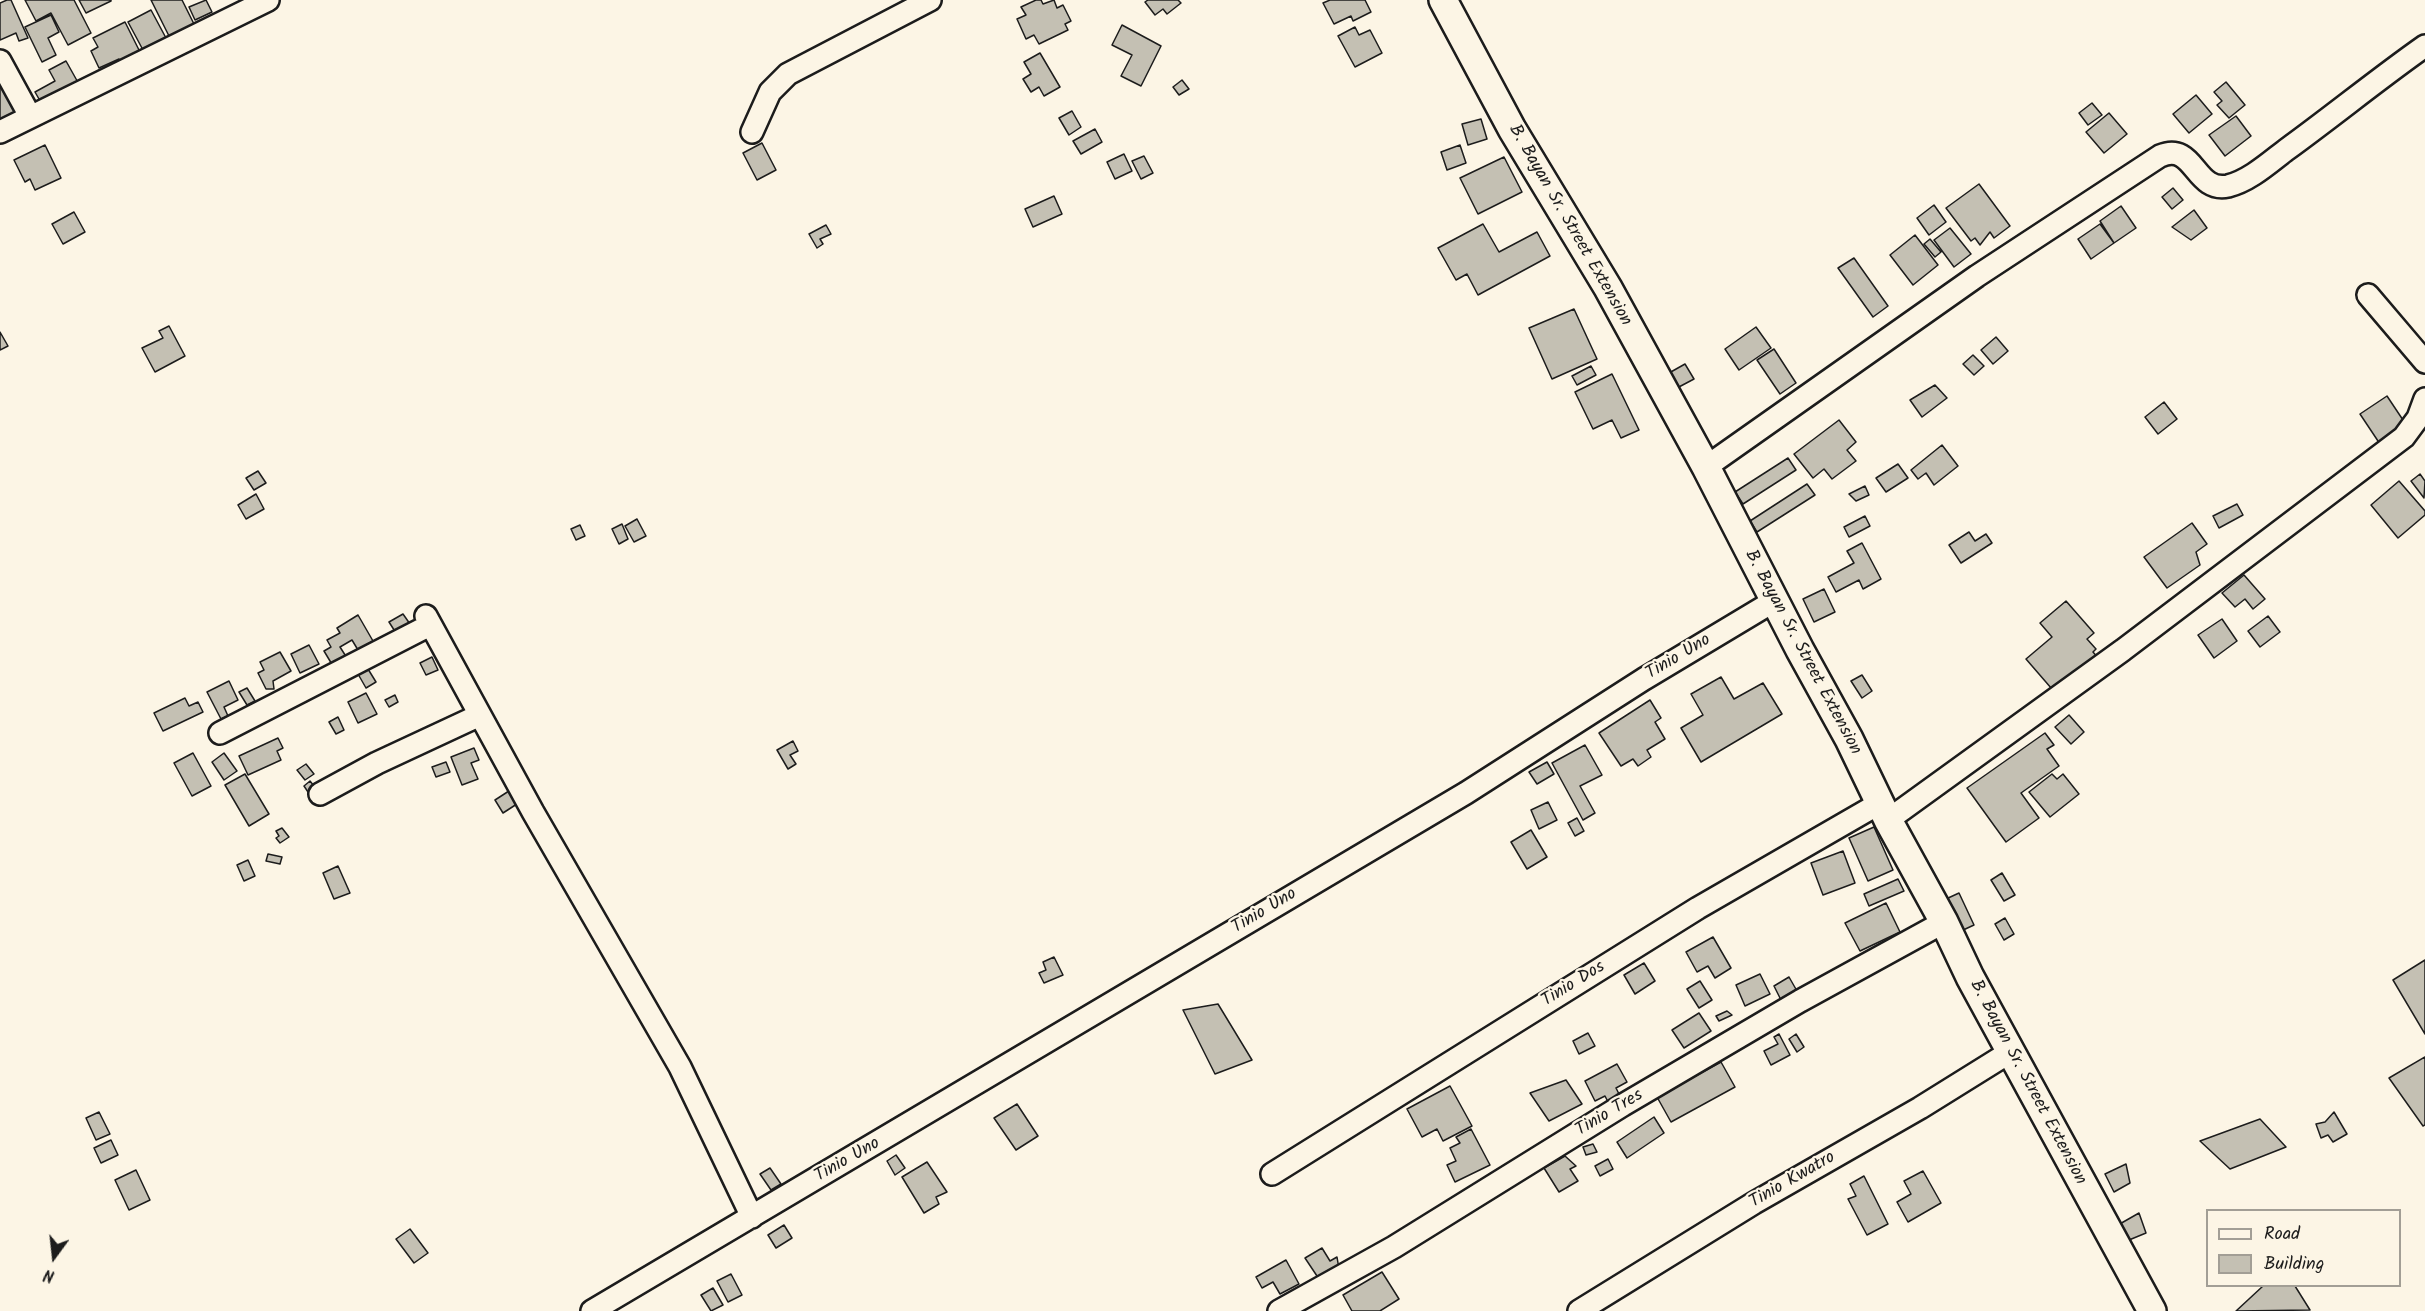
<!DOCTYPE html>
<style>
body{margin:0}
#map{position:relative;width:2425px;height:1311px;overflow:hidden;background:#fcf5e5;font-family:Kalam,sans-serif}
canvas{display:block}
.legend{position:absolute;left:2206px;top:1209px;width:195px;height:78px;box-sizing:border-box;background:#fcf5e5;border:2px solid #a29e95;margin:0;padding:8px 10px;list-style:none;font-size:18px;color:#1c1c1c}
.legend li{display:flex;align-items:center;gap:12px;height:30px}
.legend b{width:30px;border:2px solid #a29e95}
.north{position:absolute;left:24px;top:1227px;width:60px;height:60px;-webkit-text-stroke:4px #fcf5e5;paint-order:stroke;rotate:195deg;font-size:16px;font-weight:700;line-height:24px;text-align:center;color:#1c1c1c}
.north::after{content:'';display:block;margin:auto;width:21px;height:27px;background:#1c1c1c;clip-path:polygon(50% 0,100% 100%,50% 72%,0 100%)}
</style>
<div id="map">
<canvas width="2425" height="1311"></canvas>
<ul class="legend">
<li><b style="height:8px;background:#fcf5e5"></b>Road</li>
<li><b style="height:16px;background:#c4c0b3"></b>Building</li>
</ul>
<div class="north">N</div>
</div>
<script>
const g = document.querySelector('canvas').getContext('2d');
g.lineJoin = 'round';
function fillPath(path, color) {
  g.fillStyle = color;
  g.fill(path, 'evenodd');
}
function strokePath(path, color, width, dash) {
  g.strokeStyle = color;
  g.lineWidth = width;
  g.lineCap = dash ? 'butt' : 'round';
  g.setLineDash(dash || []);
  g.stroke(path);
}
function label(font, color, halo, rows, align = 'center') {
  g.font = font + ' Kalam,sans-serif';
  g.lineWidth = 4.5;
  g.setLineDash([]);
  g.textBaseline = 'middle';
  g.strokeStyle = halo;
  g.fillStyle = color;
  for (const [text, x, y, turn = 0] of rows) {
    g.save();
    g.translate(x, y);
    g.rotate((+turn || 0) * Math.PI / 180);
    g.textAlign = isNaN(turn) ? turn : align;
    if (halo) g.strokeText(text, 0, 0);
    g.fillText(text, 0, 0);
    g.restore();
  }
}
const building = new Path2D(`
 M7,0H11L28,38L19,41L16,33L0,40V3Z
 M25,0H74L91,33L68,45L51,13L36,21Z
 M79,0H111V1L86,13Z
 M151,0H182L198,32L173,44Z
 M206,0L212,12L195,20L189,7Z
 M1036,0H1041L1043,4L1054,0L1057,8L1063,5L1071,21L1065,24L1068,30L1039,44L1034,35L1026,39L1017,19L1026,15L1021,7Z
 M1148,0H1178L1181,3L1167,14L1163,9L1155,15L1145,2Z
 M1330,0H1365L1371,12L1353,21L1351,16L1334,24L1323,3Z
 M151,10L166,38L143,50L128,22Z
 M51,15L59,32L48,38L56,55L42,62L25,27Z
 M125,22L143,58L123,68L119,59L99,68L91,51L98,47L93,38Z
 M1122,25L1161,46L1141,86L1121,76L1132,55L1112,45Z
 M1355,27L1359,35L1370,30L1382,53L1355,67L1338,36Z
 M1040,53L1060,87L1044,96L1039,87L1031,92L1023,79L1031,74L1024,62Z
 M66,61L80,86L43,106L35,92L55,81L49,70Z
 M1182,80L1189,89L1179,95L1173,87Z
 M2226,82L2245,105L2229,118L2217,105L2222,101L2214,92Z
 M0,83L19,118L0,129Z
 M2196,95L2212,114L2189,133L2173,114Z
 M2092,103L2102,115L2088,125L2079,113Z
 M1072,111L1081,127L1069,135L1059,118Z
 M2109,113L2127,134L2104,153L2086,132Z
 M2236,116L2251,136L2225,156L2209,135Z
 M1481,119L1487,139L1468,145L1462,124Z
 M1095,129L1102,142L1081,154L1073,141Z
 M762,143L776,170L757,180L743,153Z
 M45,145L61,178L35,190L30,179L25,182L14,160Z
 M1460,145L1466,163L1447,170L1441,152Z
 M1124,154L1132,171L1115,179L1107,162Z
 M1144,156L1153,173L1141,179L1132,161Z
 M1504,157L1522,192L1478,214L1460,178Z
 M1979,184L2010,226L1994,238L1990,232L1980,245L1975,238L1971,241L1946,208Z
 M2173,188L2183,200L2172,209L2162,197Z
 M1054,196L1062,214L1033,227L1025,209Z
 M1934,205L1946,222L1929,235L1917,218Z
 M2121,206L2136,228L2114,243L2100,221Z
 M2194,210L2207,228L2191,240L2172,227Z
 M74,212L85,232L63,244L52,224Z
 M1483,224L1499,252L1537,232L1550,256L1478,295L1467,274L1456,280L1438,248Z
 M2100,224L2114,243L2091,259L2078,239Z
 M826,225L831,234L820,239L823,244L817,248L809,234Z
 M1950,228L1971,254L1954,267L1934,240Z
 M1915,235L1938,265L1913,285L1890,255Z
 M1930,239L1941,252L1935,257L1924,244Z
 M1854,258L1888,306L1873,317L1838,268Z
 M1574,309L1597,359L1552,379L1529,328Z
 M169,326L185,356L155,372L142,348L163,338L159,331Z
 M1756,327L1771,348L1739,370L1725,349Z
 M0,332L8,346L0,350Z
 M1996,337L2008,351L1993,364L1981,350Z
 M1774,349L1796,383L1780,394L1757,360Z
 M1973,355L1984,366L1974,375L1963,364Z
 M1685,364L1694,379L1677,388L1669,373Z
 M1591,366L1596,375L1577,385L1572,376Z
 M1612,374L1639,430L1621,438L1612,420L1593,429L1575,392Z
 M1935,385L1947,398L1922,417L1910,400Z
 M2387,396L2407,426L2380,444L2360,414Z
 M2164,402L2177,419L2158,434L2145,417Z
 M1839,420L1856,442L1847,450L1856,461L1832,479L1824,469L1813,478L1794,454Z
 M1942,445L1958,466L1934,485L1926,473L1918,479L1911,470Z
 M1788,458L1796,470L1743,504L1735,492Z
 M1898,464L1908,478L1886,492L1876,478Z
 M258,471L266,483L254,490L246,478Z
 M2420,474L2425,481L2424,498L2411,481Z
 M2399,481L2425,511V515L2398,538L2371,505Z
 M1807,484L1815,495L1757,532L1750,521Z
 M1865,486L1869,495L1856,501L1849,494Z
 M256,494L264,509L246,519L238,505Z
 M2237,504L2243,515L2219,528L2213,516Z
 M1865,516L1870,526L1849,537L1844,527Z
 M637,519L646,536L634,542L625,526Z
 M2192,523L2207,544L2196,552L2200,565L2167,588L2144,557Z
 M622,524L628,539L619,544L612,529Z
 M580,525L585,536L576,540L571,529Z
 M1969,532L1975,541L1986,534L1992,543L1961,563L1949,545Z
 M1862,543L1881,579L1863,589L1859,580L1836,592L1828,577L1854,563L1847,551Z
 M2244,575L2265,599L2253,609L2245,599L2235,607L2222,593Z
 M1824,589L1835,612L1814,622L1803,599Z
 M2066,601L2094,633L2087,639L2096,649L2093,652L2105,666L2058,696L2026,659L2052,637L2040,623Z
 M403,614L410,624L396,633L389,622Z
 M358,615L373,641L358,650L352,640L340,647L347,658L333,666L324,651L331,647L327,640L340,633L337,628Z
 M2268,616L2280,632L2260,647L2248,631Z
 M2222,619L2237,641L2214,658L2198,635Z
 M309,645L319,664L300,673L291,654Z
 M280,652L291,671L273,681L274,689H266L258,673L264,670L260,662Z
 M432,657L438,670L426,675L420,663Z
 M368,669L376,682L366,688L358,674Z
 M1862,675L1872,691L1862,698L1851,681Z
 M1721,677L1734,699L1763,683L1782,714L1701,762L1681,728L1703,715L1691,694Z
 M229,681L238,700L224,707L228,716L221,719L207,692Z
 M247,688L255,701L247,705L239,692Z
 M366,693L377,714L358,723L348,702Z
 M395,695L398,702L389,707L385,700Z
 M185,698L189,706L198,702L203,712L163,731L154,713Z
 M1650,700L1661,718L1655,722L1665,739L1647,750L1651,757L1638,766L1633,759L1621,766L1599,733Z
 M2069,715L2084,732L2071,744L2055,727Z
 M338,717L344,730L336,734L329,722Z
 M2045,733L2054,745L2047,749L2059,766L2021,793L2039,818L2006,842L1967,788Z
 M278,738L283,748L277,751L281,760L248,775L239,756Z
 M793,741L798,751L790,755L796,764L788,769L777,750Z
 M1585,745L1602,775L1580,786L1595,813L1583,820L1552,763Z
 M474,748L479,760L471,763L478,779L462,785L451,757Z
 M193,753L211,786L192,796L174,763Z
 M224,753L237,771L224,780L212,762Z
 M446,762L450,772L436,777L432,767Z
 M1547,762L1554,774L1537,784L1529,772Z
 M306,764L314,774L305,780L297,770Z
 M245,774L269,814L249,826L225,785Z
 M2052,774L2057,779L2063,774L2079,794L2050,817L2029,792Z
 M310,781L314,786L317,784L312,798L304,786Z
 M512,789L520,802L503,813L495,800Z
 M1548,802L1557,820L1539,829L1531,810Z
 M1577,818L1584,831L1575,836L1568,823Z
 M1874,827L1893,870L1868,881L1849,838Z
 M282,828L289,837L280,843L276,838L279,836L276,831Z
 M1531,830L1547,857L1527,869L1511,842Z
 M1843,851L1855,883L1823,895L1811,863Z
 M268,854L282,857L280,864L266,861Z
 M248,860L255,876L244,881L237,865Z
 M338,866L350,893L334,899L323,873Z
 M2002,873L2015,895L2004,901L1991,880Z
 M1898,879L1904,891L1869,906L1864,894Z
 M1959,893L1974,925L1961,931L1946,899Z
 M1886,903L1900,932L1860,951L1845,923Z
 M2005,918L2014,934L2004,940L1995,924Z
 M1713,937L1731,968L1715,978L1708,966L1697,972L1686,952Z
 M1054,957L1063,975L1044,983L1039,973L1046,970L1043,962Z
 M2425,960V1034L2393,980Z
 M1644,963L1655,981L1635,994L1624,975Z
 M1760,974L1770,994L1745,1006L1736,985Z
 M1789,977L1797,991L1781,1000L1774,986Z
 M1700,981L1712,1000L1699,1008L1687,989Z
 M1218,1004L1252,1060L1215,1074L1183,1010Z
 M1727,1011L1732,1015L1719,1021L1716,1016Z
 M1699,1013L1711,1031L1684,1048L1672,1030Z
 M1588,1033L1595,1046L1579,1054L1573,1041Z
 M1779,1034L1790,1055L1771,1065L1764,1051L1778,1044L1774,1037Z
 M1796,1034L1804,1047L1797,1052L1789,1039Z
 M2425,1057V1125L2423,1126L2389,1078Z
 M1721,1062L1735,1087L1671,1122L1657,1097Z
 M1617,1064L1627,1082L1616,1088L1620,1096L1608,1102L1605,1096L1595,1101L1585,1081Z
 M1566,1080L1582,1104L1549,1121L1530,1093Z
 M1450,1086L1472,1126L1443,1141L1437,1129L1422,1137L1407,1109Z
 M1017,1104L1038,1136L1016,1150L994,1118Z
 M99,1112L110,1134L96,1140L86,1118Z
 M2334,1112L2347,1134L2333,1142L2328,1135L2321,1138L2316,1124L2325,1122Z
 M1654,1117L1664,1133L1627,1158L1617,1142Z
 M2260,1119L2286,1147L2230,1169L2200,1141Z
 M1471,1129L1490,1165L1455,1182L1447,1165L1456,1161L1450,1148L1460,1143L1456,1137Z
 M111,1140L118,1155L101,1163L94,1148Z
 M1593,1144L1597,1152L1586,1155L1583,1147Z
 M896,1155L905,1168L895,1175L887,1161Z
 M1565,1156L1576,1166L1570,1169L1578,1181L1559,1192L1544,1168Z
 M1608,1159L1613,1169L1600,1176L1595,1166Z
 M927,1162L947,1192L936,1197L939,1204L924,1213L902,1177Z
 M2126,1164L2130,1183L2114,1192L2105,1174Z
 M770,1168L781,1184L771,1190L760,1174Z
 M136,1170L150,1200L129,1210L115,1180Z
 M1923,1171L1941,1203L1908,1222L1897,1202L1911,1194L1904,1181Z
 M1864,1176L1888,1224L1867,1235L1848,1199L1856,1196L1850,1184Z
 M2139,1213L2146,1233L2129,1240L2118,1225Z
 M784,1225L792,1238L776,1248L768,1235Z
 M410,1229L428,1253L414,1263L396,1239Z
 M1322,1248L1330,1261L1337,1257L1340,1275L1319,1279L1305,1258Z
 M1286,1260L1299,1284L1280,1294L1273,1282L1262,1288L1256,1277Z
 M1382,1272L1399,1299L1380,1311H1352L1343,1295Z
 M731,1274L742,1295L728,1302L717,1281Z
 M2263,1286H2295L2310,1310L2236,1311Z
 M713,1288L723,1305L711,1311L701,1295Z`);
fillPath(building, '#c4c0b3');
strokePath(building, '#1c1c1c', 1.5);
const minor = new Path2D(`
 M0,61L30,116
 M0,132L268,0
 M752,132L770,92L788,74L930,0
 M2368,295L2425,362
 M1706,467L1977,276L2160,156C2195,141 2194,193 2228,186C2249,181 2269,163 2286,150C2333,116 2378,79 2425,46
 M426,616L533,812L680,1067L752,1217
 M220,733L430,625
 M320,794L377,763L480,715
 M1888,820L2123,650L2404,437L2418,418L2425,399
 M1272,1174L1698,908L1880,803
 M592,1311L1466,793L1644,679L1774,601
 M1279,1311L1394,1247L1623,1105L1800,1001L1944,922
 M1579,1311L1754,1203L1920,1108L2010,1052`);
const tertiary = new Path2D(`
 M1443,0L1512,129L1608,288L1706,467L1800,650L1849,739L1888,820L1944,922L1970,977L2152,1311`);
strokePath(minor, '#1c1c1c', 26);
strokePath(tertiary, '#1c1c1c', 32);
strokePath(minor, '#fcf5e5', 21);
strokePath(tertiary, '#fcf5e5', 27);
label('18px', '#1c1c1c', '#fcf5e5', [
 ["B. Bayan Sr. Street Extension",1569,226,60],
 ["B. Bayan Sr. Street Extension",1802,653,62],
 ["Tinio Uno",1679,658,-31],
 ["Tinio Uno",1265,912,-31],
 ["Tinio Dos",1574,985,-32],
 ["B. Bayan Sr. Street Extension",2027,1083,62],
 ["Tinio Tres",1610,1114,-31],
 ["Tinio Uno",848,1161,-30],
 ["Tinio Kwatro",1793,1181,-30]
]);
</script>
